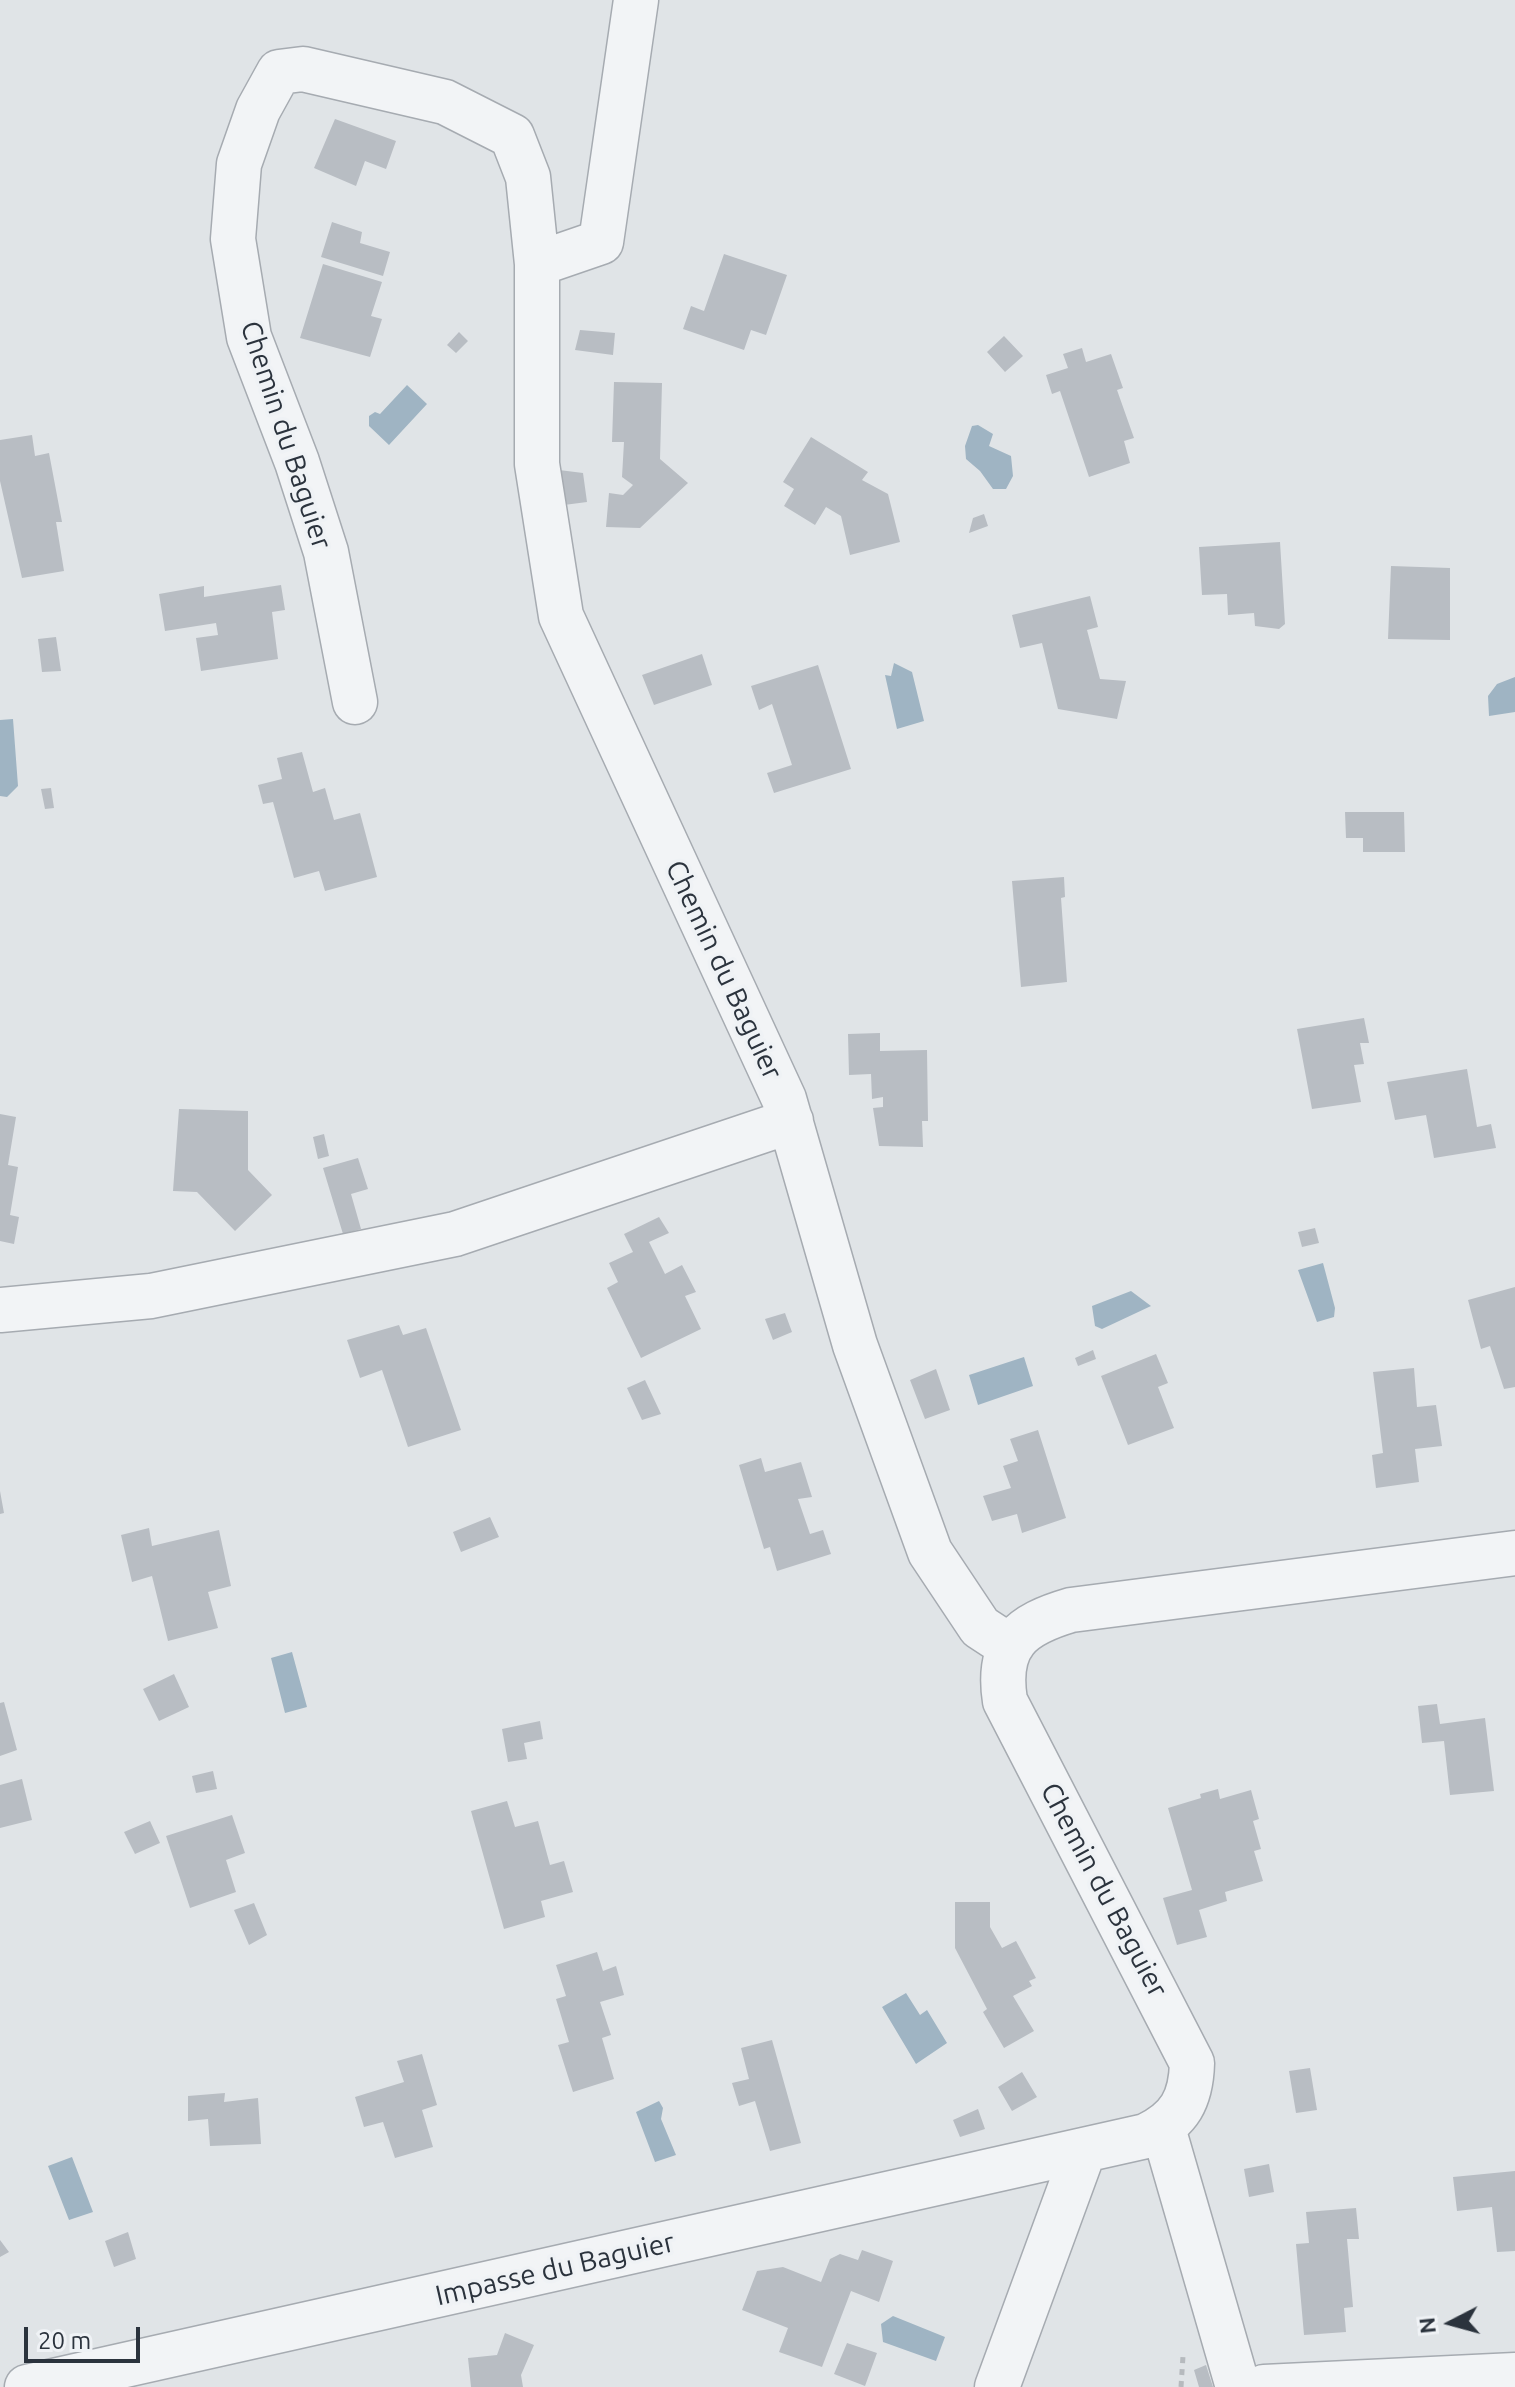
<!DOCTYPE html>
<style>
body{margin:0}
#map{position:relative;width:1515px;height:2387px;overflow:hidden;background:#e0e4e7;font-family:Ubuntu,sans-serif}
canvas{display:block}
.north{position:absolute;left:1411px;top:2283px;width:80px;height:80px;-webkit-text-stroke:6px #eff2f5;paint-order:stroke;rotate:264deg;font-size:22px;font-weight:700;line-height:32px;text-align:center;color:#2b333d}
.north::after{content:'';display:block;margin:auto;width:28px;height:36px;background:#2b333d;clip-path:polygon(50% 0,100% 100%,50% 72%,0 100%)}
.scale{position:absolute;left:24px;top:2327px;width:116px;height:36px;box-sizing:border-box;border:4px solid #2b333d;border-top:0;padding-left:10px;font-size:24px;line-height:28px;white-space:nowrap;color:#2b333d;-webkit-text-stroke:6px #eff2f5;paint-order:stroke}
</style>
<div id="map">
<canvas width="1515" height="2387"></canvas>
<div class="north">N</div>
<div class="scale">20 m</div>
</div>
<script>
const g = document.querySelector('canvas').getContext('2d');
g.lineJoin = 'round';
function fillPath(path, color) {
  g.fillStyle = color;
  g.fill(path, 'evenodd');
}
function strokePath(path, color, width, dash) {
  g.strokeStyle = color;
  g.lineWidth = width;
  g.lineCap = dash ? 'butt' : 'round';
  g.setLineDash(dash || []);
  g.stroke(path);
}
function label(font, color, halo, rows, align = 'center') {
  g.font = font + ' Ubuntu,sans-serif';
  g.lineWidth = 7;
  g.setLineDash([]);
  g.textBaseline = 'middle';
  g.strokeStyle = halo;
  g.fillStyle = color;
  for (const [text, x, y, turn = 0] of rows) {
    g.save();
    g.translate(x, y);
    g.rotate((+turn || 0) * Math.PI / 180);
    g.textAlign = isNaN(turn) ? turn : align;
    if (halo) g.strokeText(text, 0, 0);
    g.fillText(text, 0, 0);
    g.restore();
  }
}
fillPath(new Path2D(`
 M407,385L427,404L389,445L369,426V416L375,412L380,414Z
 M978,425L993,434L989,446L1011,456L1013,476L1006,489H993L980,471L966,459L965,446L972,426Z
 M894,663L912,672L924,721L897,729L885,675L891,676Z
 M1515,677V712L1489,716L1488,696L1497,684Z
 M13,719L18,786L7,797L0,796V720Z
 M1323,1263L1335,1308L1334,1317L1317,1322L1298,1270Z
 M1131,1291L1151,1306L1102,1329L1095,1326L1092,1306Z
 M1024,1357L1033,1386L978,1405L969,1375Z
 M292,1652L307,1707L285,1713L271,1658Z
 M906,1993L920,2015L927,2010L947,2043L916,2064L882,2007Z
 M659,2101L663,2108L661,2119L676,2155L655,2162L636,2112Z
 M72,2157L93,2212L69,2220L48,2166Z
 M893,2316L945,2337L936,2361L883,2342L881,2324Z`), '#9fb4c3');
fillPath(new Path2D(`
 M335,119L396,141L386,169L365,161L356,186L314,168Z
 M332,222L362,232L360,243L390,252L383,276L321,257Z
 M724,254L787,275L766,335L751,330L744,350L683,329L691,306L704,311Z
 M323,264L382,282L371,316L382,319L370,357L300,338Z
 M580,330L615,333L613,355L575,350Z
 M459,332L468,341L456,353L447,345Z
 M1004,336L1023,356L1005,372L987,352Z
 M1082,348L1086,362L1111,354L1123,388L1117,390L1134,438L1124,441L1130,463L1089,477L1060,391L1052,394L1046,375L1068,368L1063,354Z
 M614,382L662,383L660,459L688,483L640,528L606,527L609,493L623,495L633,485L622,477L624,442H612Z
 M32,435L35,456L49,453L62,522H56L64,571L22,578L0,481V440Z
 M811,437L868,472L862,480L888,494L900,542L850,555L841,516L826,507L815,525L784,506L794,489L783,482Z
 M559,470L583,473L587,502L564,505Z
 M984,514L988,526L969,533L973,518Z
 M1280,542L1285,624L1279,629L1255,626L1254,613L1228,615L1227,594L1202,595L1199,547Z
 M1391,566L1450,568V640L1388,639Z
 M281,585L285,610L272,612L278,659L201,671L196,638L218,635L216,623L165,631L159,594L204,586V597Z
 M1090,596L1098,627L1087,630L1100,679L1126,681L1117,719L1058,709L1042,643L1020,648L1012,615Z
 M56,637L61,671L42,672L38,639Z
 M702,654L712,685L654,705L642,675Z
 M818,665L851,769L774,793L767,773L792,765L772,704L759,710L751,686Z
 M302,752L313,792L325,788L334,820L360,813L377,877L325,891L319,871L294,878L273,802L263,804L258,785L282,779L277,758Z
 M51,788L54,808L45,809L41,789Z
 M1345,812H1404L1405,852H1363V838H1346Z
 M1064,877L1065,897L1061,898L1067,982L1021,987L1012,881Z
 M1364,1018L1369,1043H1360L1364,1064L1354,1065L1361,1102L1312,1109L1297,1029Z
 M880,1033V1051L927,1050L928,1121H922L923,1147L879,1146L873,1108L883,1107V1097L872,1099L871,1074L849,1075L848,1034Z
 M1467,1069L1477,1127L1491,1124L1496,1148L1434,1158L1426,1115L1395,1120L1387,1082Z
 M179,1109L248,1111V1170L272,1195L235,1231L197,1192L173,1191Z
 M0,1114L16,1117L8,1165L18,1167L10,1215L19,1217L14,1244L0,1241Z
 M324,1134L329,1156L318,1159L313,1137Z
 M358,1158L368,1189L351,1194L361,1229L343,1234L323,1168Z
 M659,1217L669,1233L649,1242L665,1274L682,1265L696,1292L685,1296L701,1329L641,1358L607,1288L618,1282L609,1263L633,1252L624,1234Z
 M1315,1228L1319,1243L1302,1247L1298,1232Z
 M1515,1287V1387L1504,1389L1490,1346L1481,1349L1468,1300Z
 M785,1313L792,1332L773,1340L765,1319Z
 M399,1325L403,1335L426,1328L461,1430L408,1447L382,1370L360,1378L347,1340Z
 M1093,1350L1096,1359L1078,1366L1075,1358Z
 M1156,1354L1168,1383L1158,1387L1174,1428L1128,1445L1101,1376Z
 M1414,1368L1417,1407L1436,1405L1442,1446L1415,1449L1419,1482L1376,1488L1372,1455L1383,1453L1373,1372Z
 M936,1369L950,1410L925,1419L910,1380Z
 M645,1380L661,1414L642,1420L627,1388Z
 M1038,1430L1066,1518L1022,1533L1017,1514L992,1521L983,1496L1011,1488L1003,1466L1018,1461L1010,1439Z
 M761,1458L765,1472L801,1462L812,1497L798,1499L810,1534L823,1530L831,1554L777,1571L770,1547L764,1549L739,1465Z
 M0,1491L4,1513L0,1514Z
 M490,1517L499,1537L461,1552L453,1532Z
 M149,1528L152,1546L219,1530L231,1586L208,1592L218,1628L168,1641L152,1576L132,1582L121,1535Z
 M174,1674L189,1707L159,1721L143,1689Z
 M4,1702L17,1750L0,1756V1703Z
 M1437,1704L1440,1724L1485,1718L1494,1791L1450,1795L1444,1741L1422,1743L1418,1706Z
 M540,1721L543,1739L524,1743L527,1759L508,1762L502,1729Z
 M213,1771L217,1789L196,1793L192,1776Z
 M22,1779L32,1820L0,1828V1785Z
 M1218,1789L1220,1799L1251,1790L1259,1819L1253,1821L1261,1849L1254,1851L1263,1881L1225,1892L1227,1901L1199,1910L1207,1937L1177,1945L1163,1898L1192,1890L1168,1808L1201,1798L1200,1794Z
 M507,1801L515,1827L538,1821L550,1865L564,1861L573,1892L541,1901L545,1917L504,1929L471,1811Z
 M232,1815L245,1853L226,1860L236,1892L190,1908L166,1836Z
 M150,1821L160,1843L135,1854L124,1832Z
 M955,1902H990V1927L1002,1948L1016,1941L1036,1978L1029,1981L1032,1986L1013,1996L1034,2031L1004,2048L983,2012L987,2009L955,1948Z
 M254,1903L267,1935L249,1945L234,1910Z
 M597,1952L603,1971L616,1966L624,1995L600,2002L611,2035L602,2038L614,2079L573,2092L558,2045L569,2042L556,1999L566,1996L556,1965Z
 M772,2040L801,2143L770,2151L755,2101L739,2106L732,2083L749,2079L741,2048Z
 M422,2054L437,2105L422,2110L433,2147L395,2158L383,2122L364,2127L355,2097L404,2082L397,2061Z
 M1310,2068L1317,2110L1296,2113L1289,2071Z
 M1022,2072L1037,2097L1012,2111L998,2087Z
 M225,2093L224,2102L258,2098L261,2144L210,2146L208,2119L188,2121V2096Z
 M978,2109L985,2129L960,2137L953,2120Z
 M1269,2164L1274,2192L1249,2197L1244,2169Z
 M1515,2171V2251L1497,2252L1492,2207L1457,2211L1453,2177Z
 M1356,2208L1359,2239H1347L1353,2307L1344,2308L1346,2332L1304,2335L1296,2244L1309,2243L1306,2212Z
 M128,2232L136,2259L114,2267L105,2241Z
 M0,2240L9,2252L0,2257Z
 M862,2250L893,2261L879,2302L851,2291L822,2367L779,2352L788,2328L742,2310L757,2271L783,2267L821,2282L830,2259L840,2254L858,2260Z
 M505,2333L534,2345L521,2375L523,2387H471L468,2358L497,2355Z
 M847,2343L877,2353L865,2386L834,2374Z
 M1206,2365L1213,2387H1199L1194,2370Z`), '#b8bdc3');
const minor = new Path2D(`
 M537,264L601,242L636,0
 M355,702L326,552L297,462L249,337L233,239L239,164L258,110L279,72L303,69L445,102L512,136L528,177L537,264V464L561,616L784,1099L855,1345L930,1552L980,1627L1009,1646
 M0,1310L151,1296L455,1234L791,1121
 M1163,2128L1238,2387
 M27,2387L1146,2136C1180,2120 1191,2099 1192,2063L1005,1701C996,1644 1020,1625 1071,1610L1515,1553
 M997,2387L1084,2150
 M1264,2387L1515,2375`);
strokePath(minor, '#a6abb1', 47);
strokePath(new Path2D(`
 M1181,2387L1183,2356`), '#b6babe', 5, [6, 6]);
strokePath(minor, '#f2f4f6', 44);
label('28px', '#2b333d', '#eff2f5', [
 ["Chemin du Baguier",286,435,72],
 ["Chemin du Baguier",724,970,65],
 ["Chemin du Baguier",1104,1890,62],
 ["Impasse du Baguier",555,2269,-13]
]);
</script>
